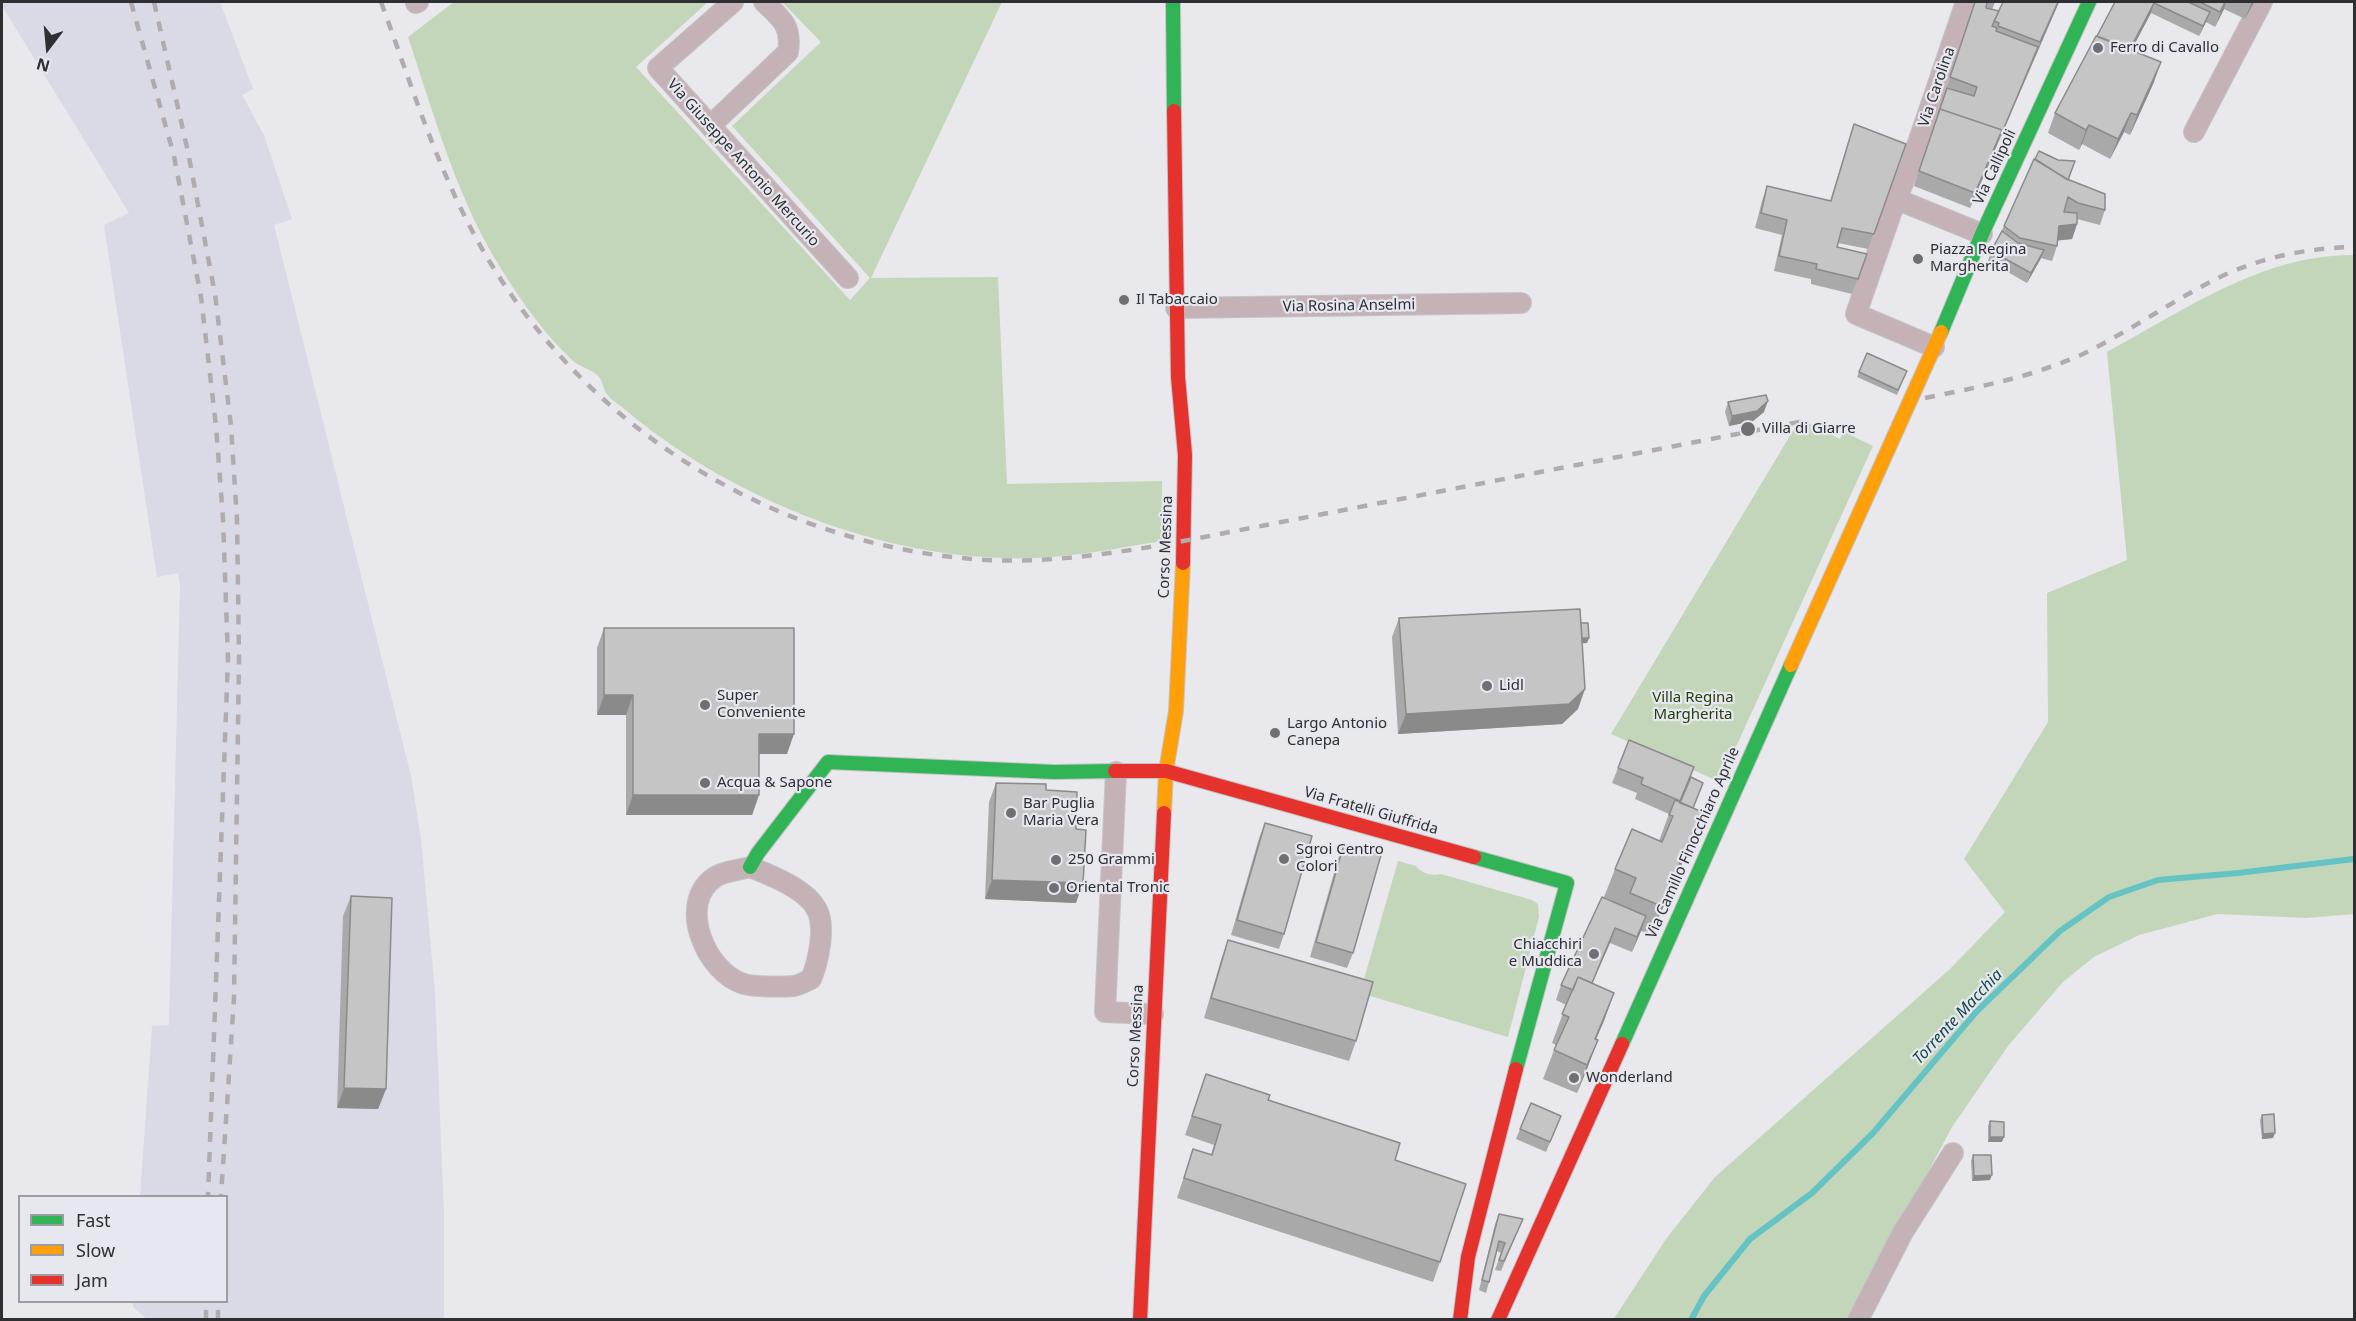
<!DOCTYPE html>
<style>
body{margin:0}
#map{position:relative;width:2356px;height:1321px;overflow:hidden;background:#e8e8ed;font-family:"Noto Sans",sans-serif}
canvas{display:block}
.frame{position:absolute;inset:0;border:3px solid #2e2f32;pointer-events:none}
.legend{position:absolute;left:18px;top:1195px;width:210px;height:108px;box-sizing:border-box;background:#e6e7ef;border:2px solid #9c9da3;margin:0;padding:8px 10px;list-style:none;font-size:18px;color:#2e2f32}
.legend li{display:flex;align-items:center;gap:12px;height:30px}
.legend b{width:30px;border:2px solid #9c9da3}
.north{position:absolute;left:18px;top:18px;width:60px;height:60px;-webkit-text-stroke:4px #e6e7ef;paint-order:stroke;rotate:196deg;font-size:16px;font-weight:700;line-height:24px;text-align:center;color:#2e2f32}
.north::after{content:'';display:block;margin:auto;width:21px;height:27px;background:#2e2f32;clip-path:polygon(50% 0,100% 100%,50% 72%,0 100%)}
</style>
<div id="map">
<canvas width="2356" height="1321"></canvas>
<div class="frame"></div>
<ul class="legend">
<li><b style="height:8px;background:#30b455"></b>Fast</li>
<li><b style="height:8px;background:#ff9f0a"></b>Slow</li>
<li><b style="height:8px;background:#e5322d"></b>Jam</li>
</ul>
<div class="north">N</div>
</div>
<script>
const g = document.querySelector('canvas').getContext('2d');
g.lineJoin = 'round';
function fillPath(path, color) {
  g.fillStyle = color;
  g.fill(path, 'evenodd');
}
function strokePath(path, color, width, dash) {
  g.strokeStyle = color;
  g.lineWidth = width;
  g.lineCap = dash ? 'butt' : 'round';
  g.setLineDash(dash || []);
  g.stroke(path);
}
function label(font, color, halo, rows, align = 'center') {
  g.font = font + ' "Noto Sans",sans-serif';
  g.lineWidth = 4.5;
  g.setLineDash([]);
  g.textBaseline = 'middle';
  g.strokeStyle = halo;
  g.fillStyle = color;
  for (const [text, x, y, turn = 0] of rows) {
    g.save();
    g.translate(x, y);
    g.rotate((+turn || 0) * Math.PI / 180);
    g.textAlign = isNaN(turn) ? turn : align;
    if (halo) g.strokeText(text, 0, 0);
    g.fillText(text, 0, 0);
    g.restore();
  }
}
fillPath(new Path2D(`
 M2,2H220L253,89L242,95L264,135L292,219L274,225L411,776L421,839L435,992L444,1215V1319L148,1320L133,1307V1302H226V1196H140L152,1026L169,1025L180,586L178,573L157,577L104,225L129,213L2,6Z`), '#d9dae5');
fillPath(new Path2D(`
 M454,2H708L636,67L850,300L870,278L732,126L821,42L782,2H1002L871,278L998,277L1007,484L1162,481V541C1125,547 1088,554 1051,557C925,566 793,523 688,456C665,441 643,425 622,407C618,404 610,399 607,394C602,388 604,382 598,376C591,369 580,367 573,361C542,332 517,295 495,259C455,191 433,112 408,37Z
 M2354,255V914L2306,918L2218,914L2139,935L2094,957L2063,982L2008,1046L1952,1127L1850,1319L1613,1320L1666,1239L1715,1177L1950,969L2005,912L1964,859L2048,722L2047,593L2127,560L2107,352C2185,310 2263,254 2354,255Z
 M1800,419L1840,439L1844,432L1873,446L1720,782L1611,734Z
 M1398,861L1416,866C1422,874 1432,876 1441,874L1532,900L1538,904L1539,917L1508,1037L1360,993Z`), '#c4d6ba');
strokePath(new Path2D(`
 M1691,1320L1704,1296L1750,1239L1812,1193L1873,1133L1977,1011L2060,931L2109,897L2158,880L2238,873L2354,859`), '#65c3c4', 6);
const street = new Path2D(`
 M733,2L658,68L848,278
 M416,3L418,2
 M710,126L788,52C792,26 782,19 764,2
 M2194,132L2262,2
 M1896,199L1982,234
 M1176,308L1521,303
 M1934,347L1856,314L1896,199L1908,172L1966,2
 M1116,772L1105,1012L1153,1014
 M750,867C770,875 807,889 817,910C826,927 818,963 811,979C806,981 800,985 794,986C783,987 754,987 744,984C706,973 676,903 715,877C724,871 740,870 750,867Z
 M1858,1320L1903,1232L1953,1153`);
const fast = new Path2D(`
 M1173,2L1174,111
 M1941,332L1982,234L2089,2
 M1474,857L1567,883L1516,1069
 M750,867L758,853L828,762L1054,772L1115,771
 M1622,1044L1791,665`);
const slow = new Path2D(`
 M1791,665L1941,332
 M1164,813L1166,771L1176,711L1183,563`);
const jam = new Path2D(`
 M1174,111L1178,377L1185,455L1183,563
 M1115,771H1166L1474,857
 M1140,1320L1164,813
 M1460,1320L1468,1257L1516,1069
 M1498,1320L1622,1044`);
strokePath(street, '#c4c4c7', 22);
strokePath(fast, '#c4c4c7', 16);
strokePath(slow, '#c4c4c7', 16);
strokePath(jam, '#c4c4c7', 16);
strokePath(street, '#c4b2b7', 20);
strokePath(fast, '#30b455', 14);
strokePath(slow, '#ff9f0a', 14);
strokePath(jam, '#e5322d', 14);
strokePath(new Path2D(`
 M131,2L174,156L201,297L216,426L223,519L228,659L208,1196
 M154,2L188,152L215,294L231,426L237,520L239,658L234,998L221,1196
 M381,2C413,89 440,179 488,259C594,435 781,548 987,560C1048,563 1108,554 1168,544L1799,422
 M1925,398C1979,387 2032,377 2083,354C2128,332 2169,303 2214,280C2257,258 2306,248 2354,247
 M206,1320V1302
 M218,1320V1302`), '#b2abae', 4.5, [10, 10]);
fillPath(new Path2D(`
 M1975,2H1995L1992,10L1986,7V8L1999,11L2003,2H2059L1970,208L1914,186L1947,88L1957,91L1947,87Z
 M2115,2H2254L2245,19L2224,9L2215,27L2206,22L2199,36L2151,13L2131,50L2154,82L2130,135L2124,132L2110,159L2082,144L2079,150L2048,133L2055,113Z
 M1854,124L1906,144L1868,249L1838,243L1837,247L1867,254L1852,294L1811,284V279L1774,271L1782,235L1755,228L1762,201L1767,186L1830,201Z
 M2068,180L2105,210L2100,225L2077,219V224L2072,239L2058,240L2057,246L2052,261L2041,258L2027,283L1988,261L1991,251L2004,226Z
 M1907,371L1897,395L1857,377L1859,372Z
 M1728,402L1764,412L1753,421L1729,426L1725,412Z
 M1399,618L1581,623L1589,638L1587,643H1582L1578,709L1562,724L1398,734L1392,637Z
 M604,628L787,754H759V795L752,815H626V715H597V648Z
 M1694,767L1691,777L1693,808L1692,841L1651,935L1641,931L1632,952L1610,943L1592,983L1614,993L1596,1039L1587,1069L1577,1093L1543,1079L1556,1045L1552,1043L1566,1005L1556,1000L1561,985L1625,907L1604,897L1615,869L1659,841L1669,814L1635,799L1637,793L1612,783L1618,768Z
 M996,783L1046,790L1076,829V903L985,899L989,802Z
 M1265,823L1284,934L1279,949L1231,935L1259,838Z
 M1344,844L1353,953L1347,968L1310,957L1338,859Z
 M351,896L386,1089L378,1109L337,1108L343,916Z
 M1228,940L1356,1041L1349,1061L1204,1018L1221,960Z
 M1206,1074L1268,1100L1395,1160L1440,1262L1433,1282L1177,1198L1193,1149L1211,1155L1214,1145L1185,1135Z
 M2262,1115L2273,1138L2262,1139L2260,1120Z
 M1990,1121L2002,1142H1988V1126Z
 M1557,1126L1546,1152L1516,1139L1520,1129Z
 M1973,1155L1990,1180L1972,1181L1971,1161Z
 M1499,1214L1523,1219L1501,1271L1495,1270L1501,1253L1497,1251L1489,1282L1486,1293L1479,1290L1495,1224Z`), '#aaa9aa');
fillPath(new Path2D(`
 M2058,2H2059L1997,145L2001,135Z
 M2225,2H2226L2224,9L2215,27Z
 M2252,2H2254L2245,19L2251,4Z
 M2154,3L2151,13L2121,70L2125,60Z
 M2210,12L2206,22L2199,36L2203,26Z
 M2161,62L2154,82L2130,135L2137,115Z
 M2131,113L2124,132L2110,159L2118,139Z
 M2089,125L2082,144L2079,150L2086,130Z
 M2002,130L1997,145L1970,208L1975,193Z
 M2077,224L2072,239L2054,241L2059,226Z
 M2044,250L2040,260L2027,283L2031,273Z
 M1768,401L1764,412L1753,421L1729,426L1732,416Z
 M1589,638L1587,643L1574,644L1576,639Z
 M1585,689L1578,709L1562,724L1398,734L1406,714Z
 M604,695H633L626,715H597Z
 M759,734H794L787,754H752Z
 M633,795H759L752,815H626Z
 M1702,812L1692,841L1651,935L1661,906Z
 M992,880L1083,883L1076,903L985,899Z
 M1646,916L1641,931L1632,952L1637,937Z
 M1615,928L1610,943L1580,1011L1586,996Z
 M1614,993L1604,1021L1584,1067L1595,1039Z
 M1598,1040L1587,1069L1577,1093L1587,1065Z
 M344,1088L386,1089L378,1109L337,1108Z
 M2275,1133L2273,1138L2262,1139L2263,1134Z
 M1990,1137H2004L2002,1142H1988Z
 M1992,1175L1990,1180L1972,1181L1974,1176Z`), '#8b8a8b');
const building = new Path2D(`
 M1975,2H1987L1986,8L1999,11L1992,26L1997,28L1996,31L2038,47L2001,135L2002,130L1940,109L1938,114L1947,88L1974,96L1977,87L1950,77Z
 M2003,2H2058L2040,42L1998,26L1999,23L1994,21Z
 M2115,2H2188L2210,12L2203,26L2154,3L2130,49L2097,36Z
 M2200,2H2225L2220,12Z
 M2096,36L2161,62L2137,115L2131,113L2118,139L2089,125L2086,130L2055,113Z
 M1940,109L2002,130L1975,193L1919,171Z
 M1854,124L1906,144L1874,234L1842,228L1837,247L1867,254L1858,279L1816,269L1817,264L1779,256L1787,220L1761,213L1767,186L1831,201Z
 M2039,151L2058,160L2075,161L2068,180L2035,159Z
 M2034,159L2067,179L2105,194V210L2078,203L2068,197L2064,212L2077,213V224L2059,226L2057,246L2020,238L2004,226Z
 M2002,231L2018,243L2044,250L2031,273L1991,251Z
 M1867,353L1907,371L1898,390L1859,372Z
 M1766,395L1768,401L1757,411L1732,416L1728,402Z
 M1580,609L1585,689L1569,704L1406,714L1399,618Z
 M1581,623H1588L1589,638H1582Z
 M604,628H794V734H759V795H633V695H604Z
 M1629,740L1694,767L1680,801L1641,784L1643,778L1618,768Z
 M1691,777L1703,783L1693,808L1680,803Z
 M996,783L1046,784V790L1077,792L1076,829L1086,830L1083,883L992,880Z
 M1675,800L1702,812L1661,906L1630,893L1636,878L1615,869L1632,829L1662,842L1673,816L1669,815Z
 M1265,823L1312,836L1284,934L1237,920Z
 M1344,844L1381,855L1353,953L1316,942Z
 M351,896L392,898L386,1089L344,1088Z
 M1602,897L1646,916L1637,937L1615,928L1592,983L1578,977L1573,990L1561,985Z
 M1228,940L1373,982L1356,1041L1211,998Z
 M1578,977L1614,993L1595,1039L1598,1040L1587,1065L1554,1050L1569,1017L1562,1014Z
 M1206,1074L1270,1095L1268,1100L1400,1143L1395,1160L1466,1184L1440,1262L1184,1178L1193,1149L1212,1155L1221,1125L1192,1116Z
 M1531,1103L1561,1116L1550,1142L1520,1129Z
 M2274,1114L2275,1133L2263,1134L2262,1115Z
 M1990,1121L2004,1122V1137H1990Z
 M1973,1155H1991L1992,1175L1974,1176Z
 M1499,1214L1523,1219L1504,1261L1499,1260L1505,1243L1499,1241L1489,1282L1482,1280Z`);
fillPath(building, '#c6c5c6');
strokePath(building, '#8b8a8b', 1.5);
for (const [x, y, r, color] of [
 [2098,48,6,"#6f7073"],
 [1918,259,6,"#6f7073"],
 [1124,300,6,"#6f7073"],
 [1748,429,8,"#6f7073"],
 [1487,686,6,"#6f7073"],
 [705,705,6,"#6f7073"],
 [1275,733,6,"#6f7073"],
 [705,783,6,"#6f7073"],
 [1011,813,6,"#6f7073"],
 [1284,859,6,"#6f7073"],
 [1056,860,6,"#6f7073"],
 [1054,888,6,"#6f7073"],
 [1594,954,6,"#6f7073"],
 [1574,1078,6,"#6f7073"]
]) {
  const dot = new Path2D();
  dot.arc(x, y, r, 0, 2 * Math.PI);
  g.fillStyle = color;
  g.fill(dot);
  strokePath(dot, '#e6e7ef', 2);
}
label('15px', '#2e2f32', '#e6e7ef', [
 ["Ferro di Cavallo",2110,48],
 ["Piazza Regina",1930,250],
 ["Margherita",1930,267],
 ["Il Tabaccaio",1136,300],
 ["Villa di Giarre",1762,429],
 ["Lidl",1499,686],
 ["Super",717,696],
 ["Conveniente",717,713],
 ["Largo Antonio",1287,724],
 ["Canepa",1287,741],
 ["Acqua & Sapone",717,783],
 ["Bar Puglia",1023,804],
 ["Maria Vera",1023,821],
 ["Sgroi Centro",1296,850],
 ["Colori",1296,867],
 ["250 Grammi",1068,860],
 ["Oriental Tronic",1066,888],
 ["Chiacchiri",1582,945,"right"],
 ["e Muddica",1582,962,"right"],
 ["Wonderland",1586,1078]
], 'left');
label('15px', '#2e2f32', '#e6e7ef', [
 ["Via Carolina",1937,87,-71],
 ["Via Giuseppe Antonio Mercurio",743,163,48],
 ["Via Callipoli",1995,167,-65],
 ["Via Rosina Anselmi",1349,306,-1],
 ["Corso Messina",1166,547,-88],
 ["Via Fratelli Giuffrida",1371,811,16],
 ["Via Camillo Finocchiaro Aprile",1693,843,-66],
 ["Corso Messina",1136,1036,-87]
]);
label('15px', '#243f0b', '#e6e7ef', [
 ["Villa Regina",1693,698],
 ["Margherita",1693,715]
]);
label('italic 16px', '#124949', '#e6e7ef', [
 ["Torrente Macchia",1958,1017,-47]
]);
</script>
